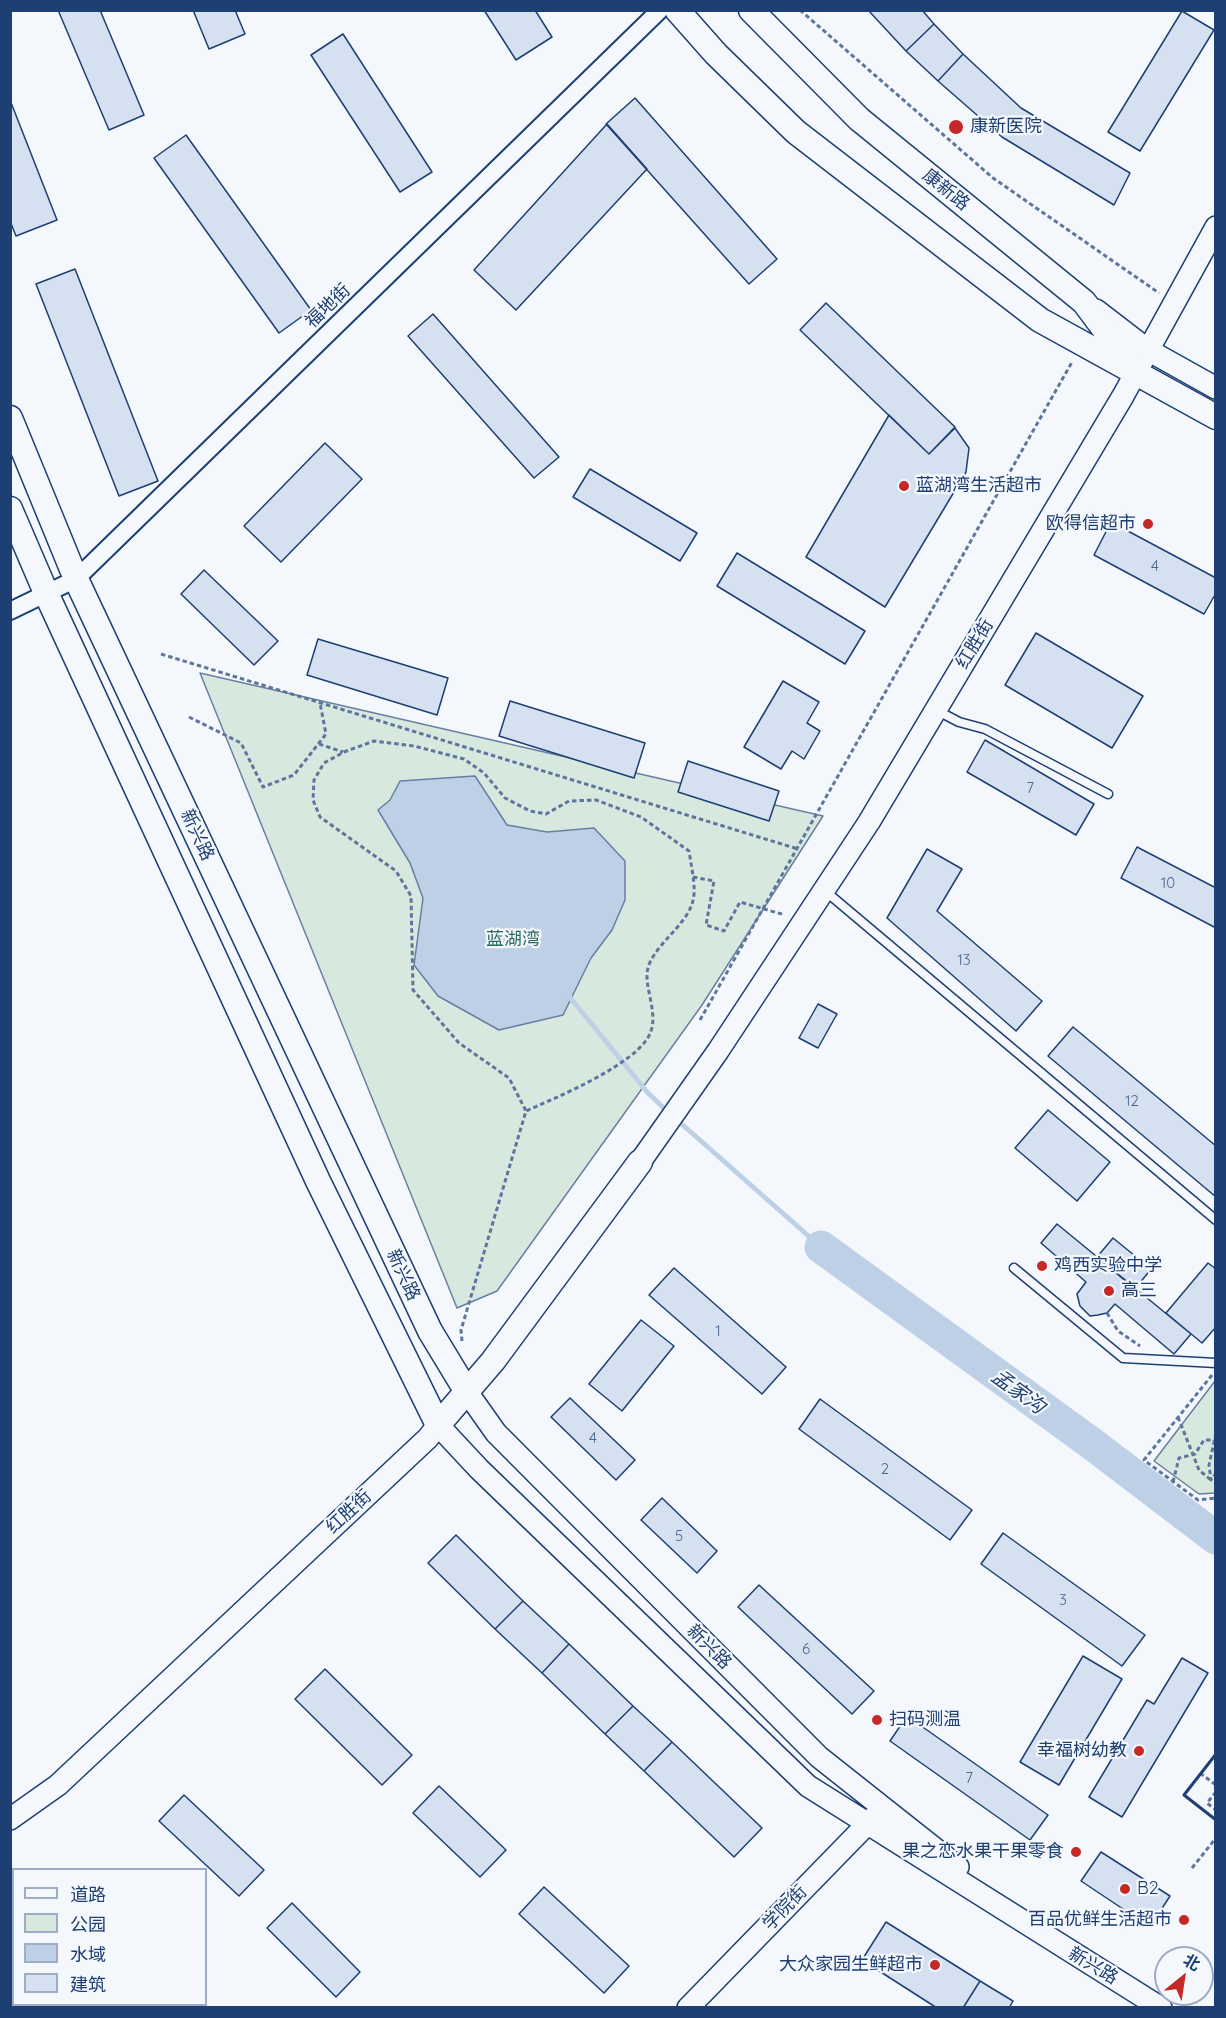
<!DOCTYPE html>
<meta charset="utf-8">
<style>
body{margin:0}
#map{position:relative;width:1226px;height:2018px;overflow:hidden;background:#f4f7fb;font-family:Quicksand,"Noto Sans SC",sans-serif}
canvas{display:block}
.frame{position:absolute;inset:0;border:12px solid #1d3f73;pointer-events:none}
.legend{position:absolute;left:12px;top:1868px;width:195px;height:138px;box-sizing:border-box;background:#f4f7fb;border:2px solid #9eadc5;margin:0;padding:8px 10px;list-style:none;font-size:18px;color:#1d3f73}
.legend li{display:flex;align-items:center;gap:12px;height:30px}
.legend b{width:30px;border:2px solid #9eadc5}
.north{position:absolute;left:1154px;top:1946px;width:60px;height:60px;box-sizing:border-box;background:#f4f7fb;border:2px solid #9eadc5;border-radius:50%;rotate:30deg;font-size:16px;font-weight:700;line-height:24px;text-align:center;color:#1d3f73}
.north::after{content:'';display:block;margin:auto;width:21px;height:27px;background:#c62828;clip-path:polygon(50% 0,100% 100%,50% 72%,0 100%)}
</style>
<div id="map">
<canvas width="1226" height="2018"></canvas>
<div class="frame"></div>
<ul class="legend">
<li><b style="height:8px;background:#f4f7fb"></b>道路</li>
<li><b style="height:16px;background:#d7e8df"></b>公园</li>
<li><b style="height:16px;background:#bed0e5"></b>水域</li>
<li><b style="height:16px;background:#d5e0f0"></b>建筑</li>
</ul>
<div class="north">北</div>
</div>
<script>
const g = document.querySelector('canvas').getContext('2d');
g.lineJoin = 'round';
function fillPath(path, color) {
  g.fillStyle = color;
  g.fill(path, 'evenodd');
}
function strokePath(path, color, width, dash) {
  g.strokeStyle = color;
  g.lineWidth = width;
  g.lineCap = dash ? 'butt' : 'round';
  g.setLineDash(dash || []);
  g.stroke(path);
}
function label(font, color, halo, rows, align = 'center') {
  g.font = font + ' Quicksand,"Noto Sans SC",sans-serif';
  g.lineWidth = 4.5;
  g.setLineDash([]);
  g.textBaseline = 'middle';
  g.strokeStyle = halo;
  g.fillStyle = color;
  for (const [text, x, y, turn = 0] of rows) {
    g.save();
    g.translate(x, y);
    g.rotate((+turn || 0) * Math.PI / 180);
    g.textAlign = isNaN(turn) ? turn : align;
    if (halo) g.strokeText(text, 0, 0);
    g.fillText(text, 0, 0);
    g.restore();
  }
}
const green = new Path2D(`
 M200,673L823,816L702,1005L497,1291L457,1308Z
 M1215,1381V1493L1199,1494L1154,1461Z`);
fillPath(green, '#d7e8df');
strokePath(green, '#687fa3', 1.5);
const water = new Path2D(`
 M475,776L507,825L547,832L594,828L625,861V900L612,930L591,958L563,1015L499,1030L438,996L414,965L423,898L410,863L378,810L390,800L400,781Z`);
fillPath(water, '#bed0e5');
strokePath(water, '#687fa3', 1.5);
strokePath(new Path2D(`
 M568,995L648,1093L669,1113
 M676,1119L821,1247`), '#bed0e5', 5);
strokePath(new Path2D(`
 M821,1247L1091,1443L1216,1538`), '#bed0e5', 33);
const building = new Path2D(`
 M58,10H100L144,115L109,130Z
 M193,10H235L245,34L209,49Z
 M484,10H535L552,37L516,60Z
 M868,10H922L934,24L906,51Z
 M1182,11L1214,30L1140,151L1108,132Z
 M934,24L963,54L938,81L906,51Z
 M343,34L432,172L400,192L311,55Z
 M963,54L1021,108L1130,173L1114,205L1002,137L938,81Z
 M635,98L777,259L749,284L606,124Z
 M10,100L57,220L16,236L10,221Z
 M607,124L647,169L516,310L474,270Z
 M186,135L311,310L279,333L154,158Z
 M75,269L158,481L119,496L36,284Z
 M826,303L955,427L929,454L800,330Z
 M433,314L559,457L534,478L408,336Z
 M889,415L929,454L955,428L969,448L966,472L885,607L806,557Z
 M325,443L362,479L281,562L244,526Z
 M590,469L697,533L680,561L573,497Z
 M1111,522L1216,578V593L1204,614L1094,555Z
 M737,553L865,631L845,664L717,586Z
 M204,570L278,641L254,665L181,594Z
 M1036,633L1143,696L1112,748L1005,685Z
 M318,639L448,678L437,715L307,675Z
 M783,681L819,702L807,723L820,731L804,759L792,751L781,769L744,747Z
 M510,701L645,743L634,778L499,736Z
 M985,740L1094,804L1076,835L967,772Z
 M688,761L779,791L769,821L678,792Z
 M1137,847L1216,888V928L1121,878Z
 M927,849L962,869L937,911L1042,1001L1016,1031L887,918Z
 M818,1004L837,1014L818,1048L799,1038Z
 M1073,1027L1216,1146V1197L1048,1056Z
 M1048,1110L1110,1162L1077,1201L1015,1148Z
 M1057,1224L1191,1334L1174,1354L1115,1304L1107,1313L1098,1315L1090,1316L1080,1306L1077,1294L1086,1282L1041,1243Z
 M1113,1238L1151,1269L1135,1289L1097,1257Z
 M1208,1263L1216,1269V1327L1202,1343L1166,1313Z
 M674,1268L786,1367L762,1394L649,1295Z
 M641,1320L674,1346L622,1411L589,1384Z
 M570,1398L635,1460L616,1480L551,1417Z
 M820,1399L972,1510L950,1540L799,1429Z
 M662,1498L717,1551L697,1573L641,1520Z
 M1003,1533L1145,1635L1122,1666L981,1564Z
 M456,1535L523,1601L495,1629L428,1563Z
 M759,1585L874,1691L852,1714L738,1607Z
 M523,1601L569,1644L542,1673L495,1629Z
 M569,1644L633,1706L605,1734L542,1673Z
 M1083,1656L1122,1679L1059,1785L1020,1762Z
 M1182,1658L1208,1673L1122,1817L1089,1797L1147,1700L1154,1704Z
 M325,1669L412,1755L382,1785L295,1699Z
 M633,1706L672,1742L644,1771L605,1734Z
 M907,1716L1048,1815L1030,1840L890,1741Z
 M672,1742L762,1828L734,1857L644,1771Z
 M439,1786L506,1850L480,1877L413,1813Z
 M184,1795L264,1870L239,1896L159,1821Z
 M1101,1852L1170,1896L1150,1927L1081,1881Z
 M544,1887L629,1966L604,1993L519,1914Z
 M292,1903L360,1972L336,1997L267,1928Z
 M886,1922L980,1981L963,2008H937L862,1960Z
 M980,1981L1013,2001L1009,2008H963Z`);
fillPath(building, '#d5e0f0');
strokePath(building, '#1d3f73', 1.5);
const service = new Path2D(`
 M936,710L959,722L985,729L1108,794
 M824,890L1216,1220
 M1014,1268L1123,1358L1216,1363`);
const minor = new Path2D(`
 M10,611L76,579L660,10`);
const tertiary = new Path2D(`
 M1096,310L1148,350L1216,388
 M640,1162L718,1051L869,822L1123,396L1216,227
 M467,1392L496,1433L819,1757L958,1867
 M10,1819L58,1785L428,1438L438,1425L479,1469L808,1786L1161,2008
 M688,2008L876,1815`);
const secondary = new Path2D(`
 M677,10L716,54L796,132L1040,320L1216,417
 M751,10L859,119L1084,302L1131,365
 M10,418L76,579L430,1331L467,1392
 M10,509L47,595L318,1181L438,1425L493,1361L640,1162`);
strokePath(service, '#1d3f73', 11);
strokePath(minor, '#1d3f73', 20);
strokePath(tertiary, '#1d3f73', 24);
strokePath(secondary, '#1d3f73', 27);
strokePath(new Path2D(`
 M800,10L993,178L1159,293
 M161,654L798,849
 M189,717L241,743L263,787L294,775L326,734L320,703
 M319,744L343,752
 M693,877L714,881L706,925L724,931L740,902L785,915
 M700,1020L1072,362
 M1107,1313L1118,1331L1140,1346
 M462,1341L461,1330L526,1111L509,1078L459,1043L413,990L411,896L396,871L320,817L313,800L314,780L324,763L344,752L374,741L414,746L464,759L484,773L505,798L530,811L546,814L569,801L596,800L641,817L689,851C697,900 700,903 665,941C659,948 650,959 648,968C643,985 658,1011 651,1031C641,1063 555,1098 526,1111
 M1212,1375L1144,1460L1198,1500L1216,1498
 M1178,1417L1199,1470L1211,1480
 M1216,1433L1209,1465L1211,1480L1216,1473
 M1173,1482L1179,1458L1195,1454L1204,1440H1216
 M1200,1773L1216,1785
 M1216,1792L1207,1803L1216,1810
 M1192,1868L1216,1838`), '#5e769c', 3, [4.5, 3]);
strokePath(service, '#f4f7fb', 8);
strokePath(minor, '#f4f7fb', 16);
strokePath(tertiary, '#f4f7fb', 21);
strokePath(secondary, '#f4f7fb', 24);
strokePath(new Path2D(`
 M1216,1754L1184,1795L1216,1820`), '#1d3f73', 3);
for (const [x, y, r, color] of [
 [956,127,8,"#c62828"],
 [904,486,6,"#c62828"],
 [1148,524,6,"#c62828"],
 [1042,1266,6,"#c62828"],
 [1109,1291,6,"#c62828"],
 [877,1720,6,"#c62828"],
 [1139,1751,6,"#c62828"],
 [1076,1852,6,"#c62828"],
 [1125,1889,6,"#c62828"],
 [1184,1920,6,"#c62828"],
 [935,1965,6,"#c62828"]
]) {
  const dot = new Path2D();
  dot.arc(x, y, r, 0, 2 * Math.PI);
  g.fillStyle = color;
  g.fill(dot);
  strokePath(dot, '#f4f7fb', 2);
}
label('15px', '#4b6792', null, [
 ["4",1155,566],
 ["7",1030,788],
 ["10",1168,883],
 ["13",964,960],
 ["12",1132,1101],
 ["1",718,1331],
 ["4",593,1438],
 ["2",885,1469],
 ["5",679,1536],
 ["3",1063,1600],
 ["6",806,1649],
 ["7",969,1778]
]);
label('18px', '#1d3f73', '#f4f7fb', [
 ["康新医院",970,127],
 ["蓝湖湾生活超市",916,486],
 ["欧得信超市",1136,524,"right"],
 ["鸡西实验中学",1054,1266],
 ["高三",1121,1291],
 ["扫码测温",889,1720],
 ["幸福树幼教",1127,1751,"right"],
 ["果之恋水果干果零食",1064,1852,"right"],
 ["B2",1137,1889],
 ["百品优鲜生活超市",1172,1920,"right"],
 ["大众家园生鲜超市",923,1965,"right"]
], 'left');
label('18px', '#1d3f73', '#f4f7fb', [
 ["康新路",946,190,39],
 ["福地街",328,306,-44],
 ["红胜街",975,644,-59],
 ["新兴路",197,835,65],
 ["新兴路",403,1275,65],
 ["红胜街",349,1512,-43],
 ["新兴路",709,1647,45],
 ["学院街",785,1908,-46],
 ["新兴路",1093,1966,31]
]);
label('18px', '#2c6c60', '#f4f7fb', [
 ["蓝湖湾",513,940]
]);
label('italic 20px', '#1d3f73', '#f4f7fb', [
 ["孟家沟",1018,1392,36]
]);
</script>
